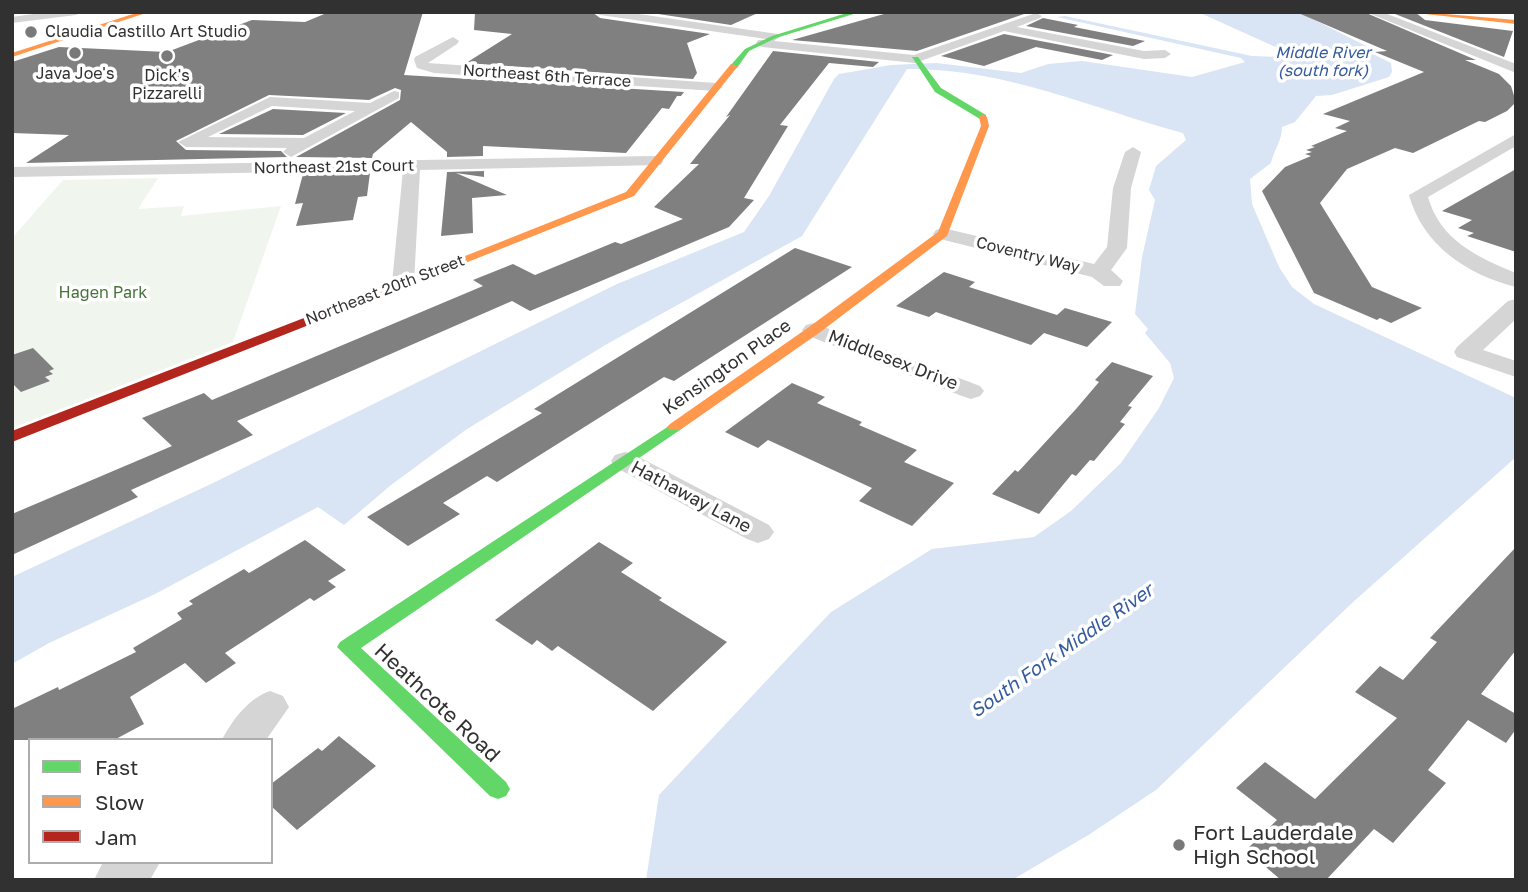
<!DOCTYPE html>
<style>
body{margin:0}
#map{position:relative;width:1528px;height:892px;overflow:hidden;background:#fff;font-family:"Golos Text",sans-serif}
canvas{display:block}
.frame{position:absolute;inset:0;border:14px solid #313131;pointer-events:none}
.legend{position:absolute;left:28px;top:738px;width:245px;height:126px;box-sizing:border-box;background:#fff;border:2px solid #adadad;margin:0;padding:9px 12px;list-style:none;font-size:21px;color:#313131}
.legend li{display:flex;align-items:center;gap:14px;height:35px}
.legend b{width:35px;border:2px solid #adadad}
</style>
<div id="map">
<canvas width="1528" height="892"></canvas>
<div class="frame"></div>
<ul class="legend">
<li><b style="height:9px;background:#63d668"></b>Fast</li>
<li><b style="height:9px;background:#ff974d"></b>Slow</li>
<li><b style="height:9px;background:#b3261e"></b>Jam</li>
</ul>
</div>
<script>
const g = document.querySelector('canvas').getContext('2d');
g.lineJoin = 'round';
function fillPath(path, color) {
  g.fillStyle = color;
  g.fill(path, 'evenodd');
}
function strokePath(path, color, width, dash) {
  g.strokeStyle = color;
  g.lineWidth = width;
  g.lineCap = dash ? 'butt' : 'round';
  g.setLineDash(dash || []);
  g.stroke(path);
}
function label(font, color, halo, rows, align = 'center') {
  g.font = font + ' "Golos Text",sans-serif';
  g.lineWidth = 7;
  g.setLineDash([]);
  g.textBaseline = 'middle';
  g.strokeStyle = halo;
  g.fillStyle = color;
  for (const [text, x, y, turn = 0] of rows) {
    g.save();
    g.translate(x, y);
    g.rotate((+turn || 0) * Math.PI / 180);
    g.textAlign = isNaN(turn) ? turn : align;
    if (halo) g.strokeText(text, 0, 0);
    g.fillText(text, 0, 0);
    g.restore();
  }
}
fillPath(new Path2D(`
 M158,178L138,209L184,206L181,216L281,206L233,342L12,428V238L63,180Z`), '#f0f6ed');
fillPath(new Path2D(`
 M1198,12H1299L1368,47L1365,50L1391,63L1392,72L1389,77L1332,95L1316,96L1295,122L1282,127C1282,141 1274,149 1271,163L1250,179L1252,204L1279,267L1292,287L1314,304L1516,398V457L1352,603L1156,790L1090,834L1012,880H646L659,795L831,612L932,549L1034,537L1071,511L1121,463L1159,408L1174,378L1170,363L1145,333L1148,329L1135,314L1142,257L1155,200L1149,190L1156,166L1186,140L1183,133C1091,108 1004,68 907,69L802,236L607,344L467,429L391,485L344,525L318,507L155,594L49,643L12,664V577L213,483L617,284L744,232L769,196L834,79L839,74L891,65L936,63L1021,73L1048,64L1082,61L1192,77L1245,62L1241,58L1057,17L1065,16L1252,56L1280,57L1291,54Z`), '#d9e4f4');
fillPath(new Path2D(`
 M329,12H423L404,75L684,92L681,96H677L669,109L662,108L626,153L483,146V156L447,157V152L411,122L373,154L372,158L296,157L400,100L401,90L395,88L369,100L269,95L176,141L186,150L281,151L287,157L26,163L69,135L12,133V62L59,47L167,52L252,20L305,22Z
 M475,12H592L600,18L710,34L687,43L697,73L693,79L466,63L512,34L474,30Z
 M645,12H760L731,25Z
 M891,12H1013L1024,14L917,51L792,40Z
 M1296,12H1364L1476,60H1465L1499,74L1511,86L1516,102L1507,111L1485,122L1479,121L1413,153L1395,148L1347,169L1320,203L1372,287L1422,308L1391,323L1380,318L1377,320L1314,293L1262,191L1285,167L1311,156L1305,154L1312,152L1306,150L1315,147L1311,146L1347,131L1335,128L1350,121L1323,114L1424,72L1375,52L1387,51Z
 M1390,12H1415L1425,20L1513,31L1504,57Z
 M1043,18L1078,25L1074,27L1145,41L1133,46L1026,26Z
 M1004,34L1113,55L1102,60L1036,47L984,66L941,56Z
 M773,51L879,62L873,67L829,63L780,125L788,126L744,198L754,200L729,227L530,311L512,301L237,421L253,435L131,490L138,497L12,555V514L172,446L142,418L204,393L212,400L483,286L473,280L513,264L535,275L615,242L621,244L683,219L654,207L699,164H690L730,115L726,117Z
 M273,109L346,113L303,135L219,134Z
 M1516,169V252L1467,236L1474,233L1458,228L1472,220L1442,211Z
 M484,171V177L456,173L507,195L472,198L473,233L441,236L447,172Z
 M370,173L367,196L358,197L353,220L296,226L303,203L295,204L303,174Z
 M795,248L852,267L674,381L664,377L497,482L487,476L443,503L460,514L408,546L367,517L542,413L534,409Z
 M944,272L975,282L969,287L1057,315L1065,308L1112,322L1087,347L1044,333L1031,345L936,312L929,317L896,306Z
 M33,348L54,369L49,371L53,374L45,377L50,381L21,392L12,383V355Z
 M1112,362L1153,376L1128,406L1132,407L1120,422L1125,424L1094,461L1090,460L1076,476L1072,474L1039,514L992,494L1015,470L1018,472L1076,409L1099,382L1095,380Z
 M792,383L825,397L817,403L862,422L859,425L917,450L904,462L954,483L912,526L859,501L872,488L768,440L758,448L725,432Z
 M305,540L346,570L328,581L336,587L314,601L310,598L225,653L236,663L206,683L185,663L130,697L144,724L114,740H12V709L58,687L59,690L136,652L133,648L182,619L177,613L193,604L189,601L244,569L249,573Z
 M599,542L633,563L621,572L662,598L659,600L727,642L653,711L558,646L552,651L537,640L532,645L495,620Z
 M1516,547V650L1481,694L1516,714V729L1506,743L1468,720L1428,770L1446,783L1393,843L1374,829L1326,880H1281L1246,850L1277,820L1236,788L1265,762L1315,799L1397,718L1355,692L1380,666L1403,680L1437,642L1430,638Z
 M339,736L376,766L297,830L271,806V784L318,748L322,751Z`), '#808080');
fillPath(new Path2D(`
 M47,12H81L76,15L12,23V17Z
 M595,12H625L778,34L780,37L774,41L914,55L1036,13L1042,16L1040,18L1017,27L1144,51L1165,50L1171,54L1165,58L1144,59L1004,31L915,63L762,47L756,43L758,40H773L600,15Z
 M1366,12H1382L1516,64V73Z
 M453,37L459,41L457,44L428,63L716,83L723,87L716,91L434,73L417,68L414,60L415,57Z
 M394,91L399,92V98L291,157L283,152L287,148L186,147L178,142L270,97L370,103ZM272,106L355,111L304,138L208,137Z
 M1516,134V146L1428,197C1440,240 1477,257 1516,273V287C1467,275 1422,244 1409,195Z
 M1133,147L1141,152L1131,188L1127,248L1111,270L1123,281L1120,286H1104L1092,277L936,238L933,234L936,230L943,228L1094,264L1107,247L1113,188L1125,152Z
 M655,156L661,157L663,161L661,165L420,170L414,283L411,288H395L392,283L403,170L12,177V167Z
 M1516,299V319L1483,350L1516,361V377L1457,357L1454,352L1457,347L1508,301Z
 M814,323L980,386L984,391L980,396L971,399L962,396L806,335L802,330L806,325Z
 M625,452L635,455L769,525L774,532L769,539L758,543L747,539L615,467L611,461L615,455Z
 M270,691L283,696L289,707L266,740H222C232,720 249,698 270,691Z
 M103,862H160L150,880H94Z`), '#d5d5d5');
fillPath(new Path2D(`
 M850,12H860L776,38L749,51L737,68L730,66L745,49L772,36Z
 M912,57H918L941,88L986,115V119H980L935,92Z
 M675,422L683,427L680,430L361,648L506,782L510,789L506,796L498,799L490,796L337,647L340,642Z`), '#63d668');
fillPath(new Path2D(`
 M139,12H149L12,57V53Z
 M1422,12L1516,20V24L1425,14Z
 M731,64L738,66L634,196L357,306H349L347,303L626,192Z
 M983,114L987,117L989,126L947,236L819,333L680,430H670L667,427L670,424L809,327L938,232L981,126L979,117Z`), '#ff974d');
fillPath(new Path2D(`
 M353,299L357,300V306L12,442V431Z`), '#b3261e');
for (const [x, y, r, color] of [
 [31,32,7,"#797979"],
 [75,53,7,"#797979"],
 [167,56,7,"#797979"],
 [1179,845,7,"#797979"]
]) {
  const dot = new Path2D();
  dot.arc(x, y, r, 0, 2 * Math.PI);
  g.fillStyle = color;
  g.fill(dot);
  strokePath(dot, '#fff', 2.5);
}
label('16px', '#313131', '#fff', [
 ["Claudia Castillo Art Studio",45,32,"left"],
 ["Java Joe's",75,74],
 ["Dick's",167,76],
 ["Pizzarelli",167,94]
]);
label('italic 16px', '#355b9d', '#fff', [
 ["Middle River",1323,53],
 ["(south fork)",1323,71]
]);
label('16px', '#313131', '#fff', [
 ["Northeast 6th Terrace",547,76,4],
 ["Northeast 21st Court",334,167,-1],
 ["Coventry Way",1028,255,14],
 ["Northeast 20th Street",385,290,-21]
]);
label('16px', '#467339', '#fff', [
 ["Hagen Park",103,293]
]);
label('18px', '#313131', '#fff', [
 ["Middlesex Drive",893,360,21],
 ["Kensington Place",727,367,-35],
 ["Hathaway Lane",691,497,28]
]);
label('italic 19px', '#355b9d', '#fff', [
 ["South Fork Middle River",1062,651,-35]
]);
label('21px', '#313131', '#fff', [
 ["Heathcote Road",437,703,43]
]);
label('21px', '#313131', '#fff', [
 ["Fort Lauderdale",1193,833],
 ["High School",1193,857]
], 'left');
</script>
